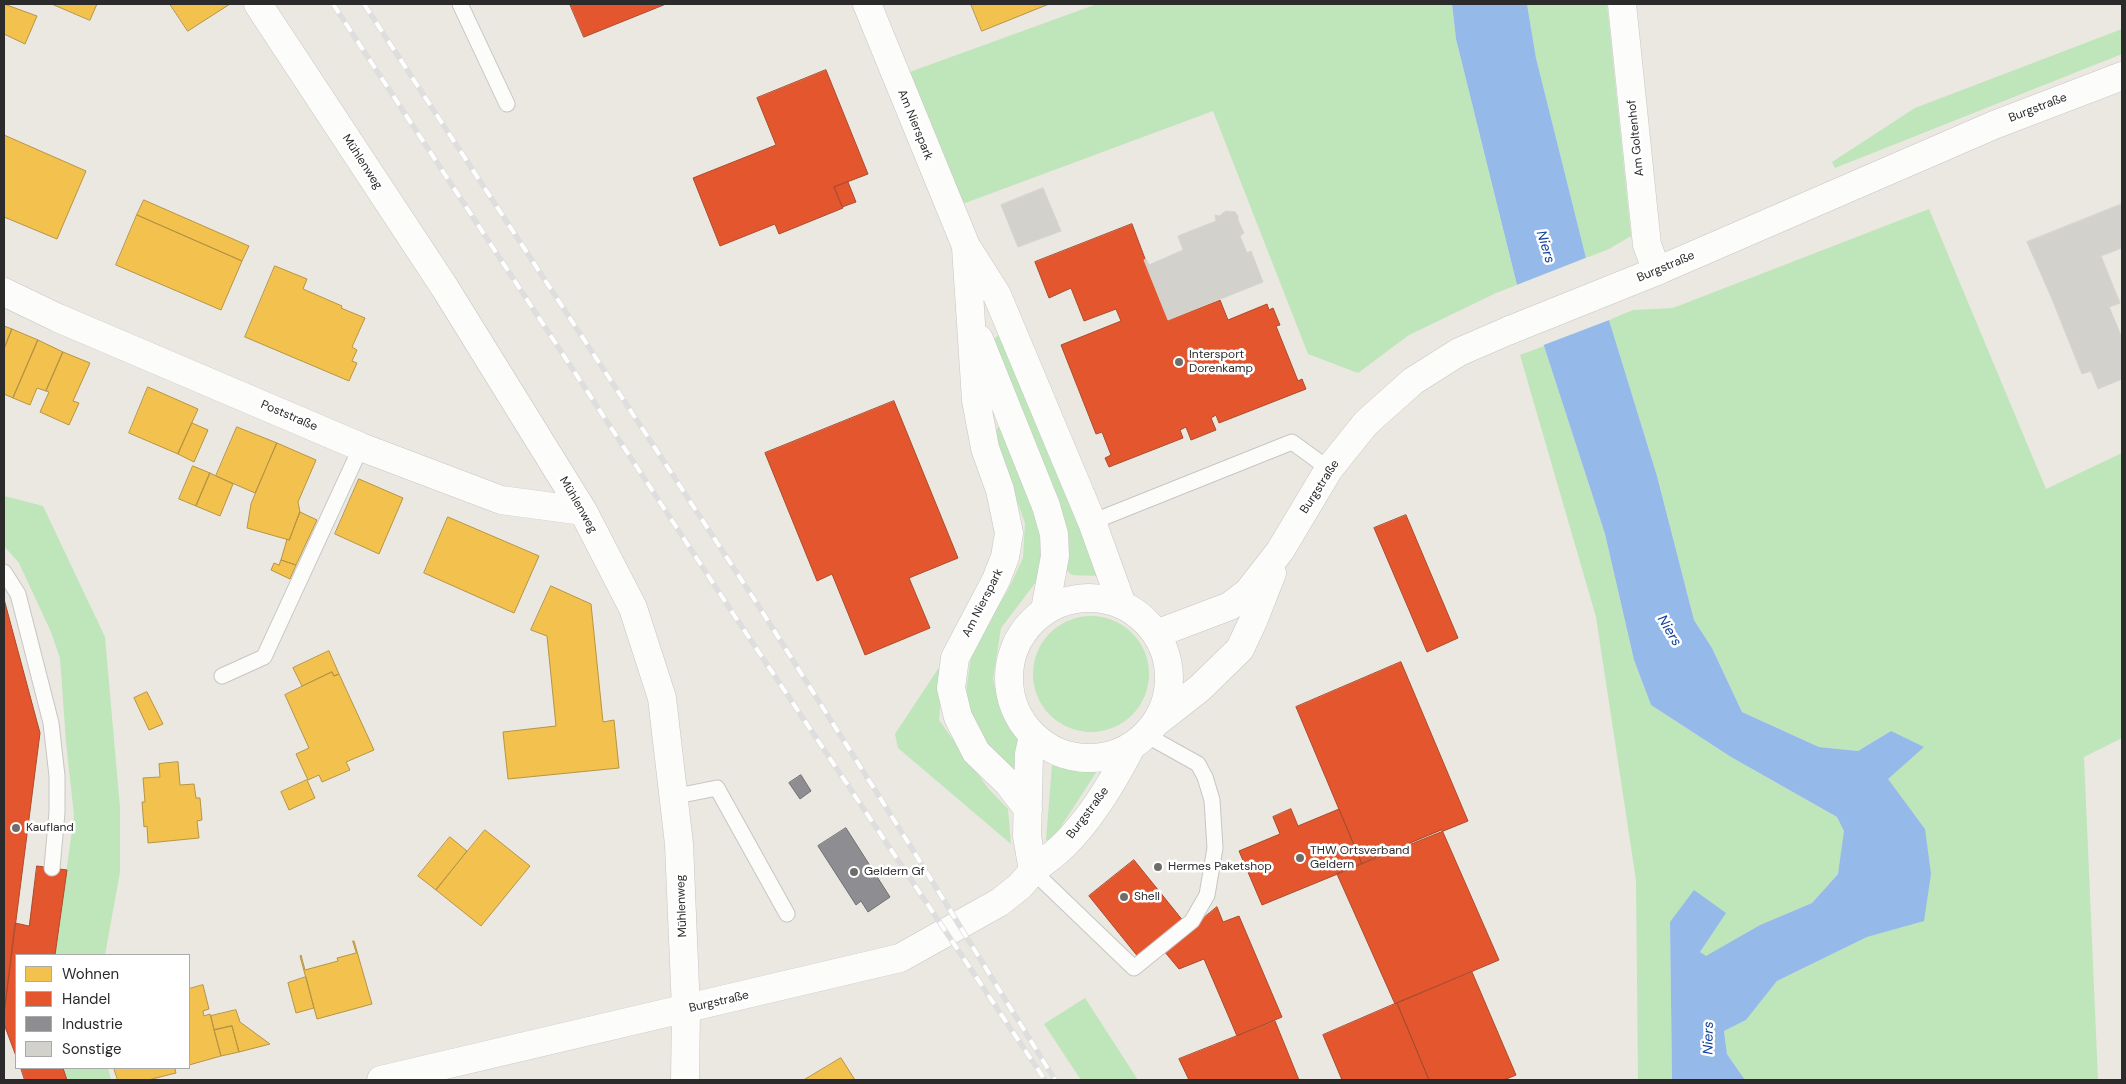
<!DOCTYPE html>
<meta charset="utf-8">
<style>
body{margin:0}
#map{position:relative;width:2126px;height:1084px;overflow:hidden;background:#eae8e0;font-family:"DM Sans",sans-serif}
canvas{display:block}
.frame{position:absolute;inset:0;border:5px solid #2b2b2b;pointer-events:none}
.legend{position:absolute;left:15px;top:954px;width:175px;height:115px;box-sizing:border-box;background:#fff;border:1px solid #aaa;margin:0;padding:6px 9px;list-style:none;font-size:15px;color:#2b2b2b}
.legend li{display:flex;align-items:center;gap:10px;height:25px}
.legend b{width:25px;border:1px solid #aaa}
</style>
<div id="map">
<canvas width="2126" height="1084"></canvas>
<div class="frame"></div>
<ul class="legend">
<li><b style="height:14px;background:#f2c14e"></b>Wohnen</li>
<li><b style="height:14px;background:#e4572e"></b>Handel</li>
<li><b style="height:14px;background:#8d8d92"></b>Industrie</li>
<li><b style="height:14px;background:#d2d1cc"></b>Sonstige</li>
</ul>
</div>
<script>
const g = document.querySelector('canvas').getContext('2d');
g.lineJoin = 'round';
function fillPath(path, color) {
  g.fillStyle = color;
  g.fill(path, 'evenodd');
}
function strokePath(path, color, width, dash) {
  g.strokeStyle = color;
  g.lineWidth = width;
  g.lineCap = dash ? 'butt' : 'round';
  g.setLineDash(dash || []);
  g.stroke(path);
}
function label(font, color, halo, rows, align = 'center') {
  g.font = font + ' "DM Sans",sans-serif';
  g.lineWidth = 5;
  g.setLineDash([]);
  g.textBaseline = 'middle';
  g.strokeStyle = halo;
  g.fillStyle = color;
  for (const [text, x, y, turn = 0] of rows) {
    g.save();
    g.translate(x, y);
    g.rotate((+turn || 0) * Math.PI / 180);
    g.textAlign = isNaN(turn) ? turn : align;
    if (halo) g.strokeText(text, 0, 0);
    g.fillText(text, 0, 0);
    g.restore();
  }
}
fillPath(new Path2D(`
 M1097,4H1452L1456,39L1517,285L1496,293L1409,335L1358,373L1308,354L1213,111L949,209L896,77Z
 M1527,4H1607L1631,236L1609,249L1586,258L1536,58Z
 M2122,29V54L1835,168L1832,162L1915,108Z
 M1929,209L2046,489L2122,453V738L2084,757L2098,1080H1745L1727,1054L1724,1031L1746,1020L1777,981L1867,937L1924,920L1925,829L1887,779L1891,731L1858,751L1819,747L1742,712L1712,648L1694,620L1657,476L1609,320L1633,310L1673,308Z
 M998,335L1008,336L1100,576L1072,575L1062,566L992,342Z
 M1544,346L1605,534L1634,660L1651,705L1731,757L1837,817L1845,831L1838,874L1812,903L1760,925L1706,957L1700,952L1725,913L1670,922L1672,1080H1638L1636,880L1596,617L1520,355Z
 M998,427L1008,433L1047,550L1036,582L1001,628L993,679L1002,715L1022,741L1014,776L976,732L966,692L972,649L1008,590L1023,558L1025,523L993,436Z
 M4,496L43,506L105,637L120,808V872L105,955H55L74,815L66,742L60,658L51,632L19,563L4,546Z
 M1033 674a58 58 0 1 1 116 0a58 58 0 1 1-116 0Z
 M944,660L939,720L988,788L1008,809L1011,844L898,748L895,734Z
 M1052,765L1097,771L1051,842L1046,840Z
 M1085,998L1138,1080H1081L1044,1024Z
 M63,1068H108L111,1080H67Z`), '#bfe5ba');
fillPath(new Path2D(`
 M1452,4H1527L1536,58L1586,258L1609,320L1657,476L1694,620L1712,648L1742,712L1819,747L1858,751L1891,731L1924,747L1888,779L1925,829L1931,874L1924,921L1867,937L1777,981L1746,1020L1724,1031L1727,1054L1745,1080H1672L1670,922L1694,890L1726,913L1700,952L1706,956L1760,925L1812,903L1838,874L1844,831L1837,817L1731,757L1651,705L1634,660L1605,534L1544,346L1517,285L1456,39Z`), '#95baea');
fillPath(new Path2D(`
 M1588,257L1612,319L1541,346L1514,286Z`), '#eae8e0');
const homes = new Path2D(`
 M4,4L37,16L25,44L4,34Z
 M52,4H97L90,20Z
 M170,4H230L188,31Z
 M971,4H1049L982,31Z
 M4,135L86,171L57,239L4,217Z
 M144,200L249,246L242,261L137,215Z
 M137,215L242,261L221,310L116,265Z
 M275,266L307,279L303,289L342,306L341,308L365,318L352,347L357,350L352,361L357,363L349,381L245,337Z
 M4,326L12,329L4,349Z
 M12,329L38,340L13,398L4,394V349Z
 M38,340L63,352L46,391L37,388L30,405L13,398Z
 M63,352L90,363L73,401L79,403L69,425L40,412L49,392L46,391Z
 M148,387L198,409L178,454L129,433Z
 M192,423L208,430L194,462L178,454Z
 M237,427L277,443L255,493L216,476Z
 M277,443L316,460L298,502L300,512L289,540L247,528L251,504Z
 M193,466L210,473L196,506L179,499Z
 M210,473L233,484L220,516L196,506Z
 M359,479L403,498L379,554L335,534Z
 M300,512L317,520L296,565L281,560L287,539L289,540Z
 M448,517L539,556L514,613L424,573Z
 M281,560L296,565L290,579L271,570L274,563L279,565Z
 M551,586L591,604L603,722L614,720L619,768L508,779L503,732L556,726L547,636L531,630Z
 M329,651L339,674L334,676L332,672L302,686L293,668Z
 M332,672L334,676L339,674L374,750L346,762L350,770L322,782L319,775L308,780L296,754L309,748L285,695Z
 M147,692L163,724L149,730L134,698Z
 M178,762L180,785L194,784L196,798H200L202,820L197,821L199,838L148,843L147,826L144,827L142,802H145L143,778L160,777L159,764Z
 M307,780L315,798L289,810L281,792Z
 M485,830L530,866L481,926L436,890Z
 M450,837L467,851L436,890L418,876Z
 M353,941H354L372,1004L317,1019L300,956L301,955L305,970L338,961L337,958L356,953Z
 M306,977L314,1008L296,1013L288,983Z
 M203,985L209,1009L203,1011L204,1016L210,1014L221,1056L189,1065V989Z
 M236,1010L240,1022L270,1044L239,1052L232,1026L214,1030L211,1016Z
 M232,1026L239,1052L221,1056L214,1030Z
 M841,1058L855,1080H804Z
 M114,1068H178L175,1069L176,1073L148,1080H118Z`);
fillPath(homes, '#f2c14e');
strokePath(homes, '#b69444', 1);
const shops = new Path2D(`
 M570,4H666L584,37Z
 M826,70L868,174L834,187L843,208L779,234L775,224L720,246L693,178L776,145L757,98Z
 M848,182L856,202L842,207L834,187Z
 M1132,224L1168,320L1220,300L1228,320L1267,304L1269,310L1273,308L1280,325L1276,326L1298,381L1302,379L1306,389L1219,423L1216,415L1211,418L1216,430L1191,440L1186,427L1180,430L1183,438L1109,467L1105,458L1111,455L1102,432L1096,434L1061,345L1121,321L1116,309L1084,321L1071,288L1049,298L1035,262Z
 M894,401L958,558L909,578L930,628L865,655L832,574L817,581L765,453Z
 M1406,515L1458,638L1427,652L1374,528Z
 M4,599L40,733L4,1014Z
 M1401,662L1468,821L1362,864L1296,707Z
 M1291,809L1298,826L1339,809L1362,864L1262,905L1239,851L1280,834L1273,817Z
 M1442,830L1499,960L1395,1004L1337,874Z
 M1134,860L1184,922L1139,958L1089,896Z
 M37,866L67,870L55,955H16V1056L4,1024V1014L15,923L29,926Z
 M1217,907L1223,922L1239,916L1282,1017L1237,1036L1204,959L1179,969L1164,951Z
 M1472,972L1516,1075L1504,1080H1429L1397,1003Z
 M1397,1003L1429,1080H1342L1323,1035Z
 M1275,1021L1299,1080H1189L1179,1059Z
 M21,1068H63L67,1080H25Z`);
fillPath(shops, '#e4572e');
strokePath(shops, '#ac4a2d', 1);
const industry = new Path2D(`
 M801,775L811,791L800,799L789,783Z
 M846,828L890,897L868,912L861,901L856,905L818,846Z`);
fillPath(industry, '#8d8d92');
strokePath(industry, '#707073', 1);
const building = new Path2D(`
 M1043,188L1061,231L1018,247L1001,205Z
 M2122,204V248L2090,260L2098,280L2052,299L2027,242Z
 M1226,211L1235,212L1238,216V220L1244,233L1240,236L1247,253L1251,251L1263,282L1168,320L1144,260L1146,259L1149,265L1183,250L1178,236L1216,221L1215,215L1219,216Z
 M2101,256L2120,303L2109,307L2090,260Z
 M2098,280L2122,338V379L2098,389L2091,371L2082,374L2052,299Z`);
fillPath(building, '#d2d1cc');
strokePath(building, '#d4d3cd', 1);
const service = new Path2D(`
 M460,4L507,104
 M1092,522L1292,442L1329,469
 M4,572L18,594L51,723L57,776V812L52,868
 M222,676L264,657L361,447
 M672,797L717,788L787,914
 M1033,871L1134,968L1192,921L1207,895L1215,848L1212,800L1205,777L1198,764L1146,735`);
const minor = new Path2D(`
 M258,4L445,288L583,511L633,608L662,698L679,844L686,1010L685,1080
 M867,4L966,246L997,295L1092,522L1122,605
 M1622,4L1647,245L1657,271
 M966,247L976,400L985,448L1000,490L1009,533L1005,557L996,580L955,658L951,688L958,717L976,752L1008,783L1028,809
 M4,292L58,318L361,447L501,500L583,511
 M979,339L1046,506L1054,534L1055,556L1045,610
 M1009 678a80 80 0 1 1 160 0a80 80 0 1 1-160 0Z
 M1156,634L1230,606L1248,592L1280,551L1329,469L1366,423L1413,381L1459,352L1510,330
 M1158,721L1200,688L1240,649L1254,619L1272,573
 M1033,737L1029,754L1027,836L1033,871C1043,862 1054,855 1063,846C1090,820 1114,780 1131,747`);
const tertiary = new Path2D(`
 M1510,330L1657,271L1994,125L2122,76
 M381,1080L900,958L1000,902L1020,886L1033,871`);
strokePath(service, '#c7c6c5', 17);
strokePath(minor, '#c7c6c5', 29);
strokePath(tertiary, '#c7c6c5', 29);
strokePath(service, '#fcfcfa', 15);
strokePath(minor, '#fcfcfa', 28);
strokePath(tertiary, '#fcfcfa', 28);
const rail = new Path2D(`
 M333,4L734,615L1045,1080
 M364,4L756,602L906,839L1055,1080`);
strokePath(rail, '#dedede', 5.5);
strokePath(rail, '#fff', 4, [11]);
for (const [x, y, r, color] of [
 [1179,362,5,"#6e6d6a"],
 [16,828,5,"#6e6d6a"],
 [1300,858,5,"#6e6d6a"],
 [1158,867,5,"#6e6d6a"],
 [854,872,5,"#6e6d6a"],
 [1124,897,5,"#6e6d6a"]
]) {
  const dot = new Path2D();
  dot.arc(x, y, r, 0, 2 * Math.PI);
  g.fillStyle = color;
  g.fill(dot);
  strokePath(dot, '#fff', 2);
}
label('12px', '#2b2b2b', '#fff', [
 ["Burgstraße",2038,108,-21],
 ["Am Nierspark",915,125,68],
 ["Am Goltenhof",1636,138,-96],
 ["Mühlenweg",362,162,57],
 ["Burgstraße",1666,267,-23],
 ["Poststraße",289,416,23],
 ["Burgstraße",1320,487,-57],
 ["Mühlenweg",578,505,60],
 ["Am Nierspark",983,603,-63],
 ["Burgstraße",1088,813,-53],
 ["Mühlenweg",682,906,-92],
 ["Burgstraße",719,1002,-13]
]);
label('12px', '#2b2b2b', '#fff', [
 ["Intersport",1189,355],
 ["Dorenkamp",1189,369],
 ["Kaufland",26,828],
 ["THW Ortsverband",1310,851],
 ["Geldern",1310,865],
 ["Hermes Paketshop",1168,867],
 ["Geldern Gf",864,872],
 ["Shell",1134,897]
], 'left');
label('italic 14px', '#0e3f9c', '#fff', [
 ["Niers",1545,247,73],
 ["Niers",1669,631,59],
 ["Niers",1709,1038,-89]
]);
</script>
